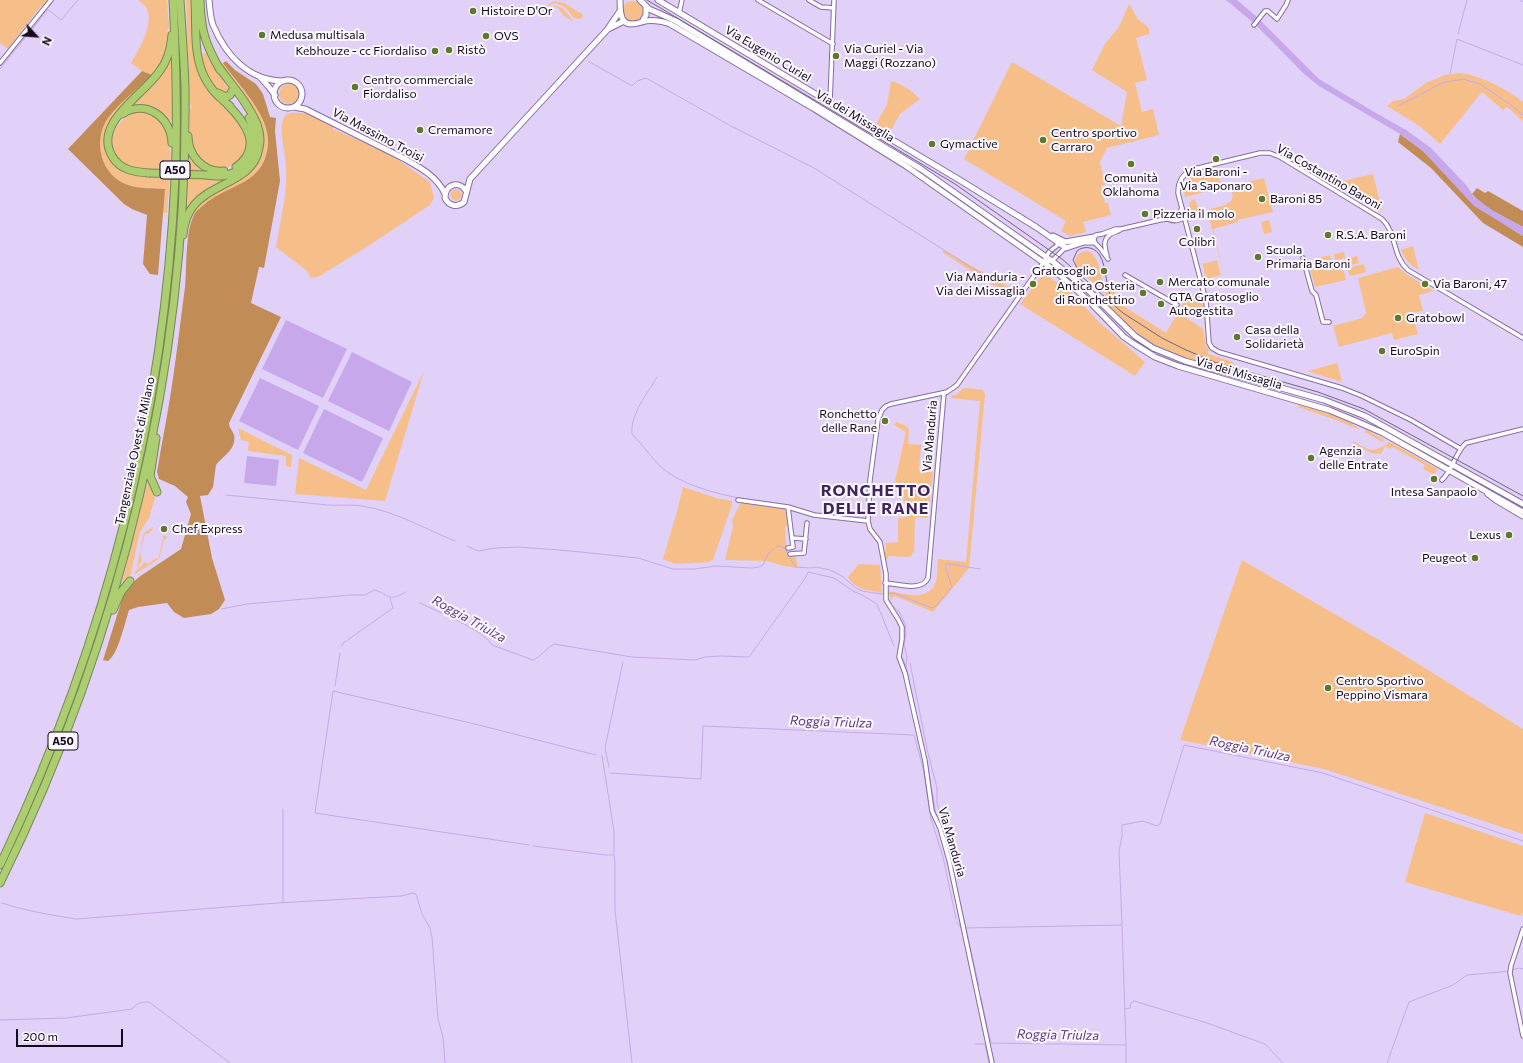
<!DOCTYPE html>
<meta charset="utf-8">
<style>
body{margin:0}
#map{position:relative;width:1523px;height:1063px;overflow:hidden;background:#e1d0f7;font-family:Commissioner,sans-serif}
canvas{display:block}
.north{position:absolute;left:16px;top:16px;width:40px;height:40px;-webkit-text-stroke:3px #fbf8ff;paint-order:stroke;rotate:116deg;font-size:11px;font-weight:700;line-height:16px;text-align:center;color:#150920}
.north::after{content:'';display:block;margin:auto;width:14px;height:18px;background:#150920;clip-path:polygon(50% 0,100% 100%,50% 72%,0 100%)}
.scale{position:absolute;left:16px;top:1029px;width:107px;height:18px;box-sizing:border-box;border:2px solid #150920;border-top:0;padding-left:5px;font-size:12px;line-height:14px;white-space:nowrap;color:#150920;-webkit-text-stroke:3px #fbf8ff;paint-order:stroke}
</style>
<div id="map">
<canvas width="1523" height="1063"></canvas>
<div class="north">N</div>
<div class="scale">200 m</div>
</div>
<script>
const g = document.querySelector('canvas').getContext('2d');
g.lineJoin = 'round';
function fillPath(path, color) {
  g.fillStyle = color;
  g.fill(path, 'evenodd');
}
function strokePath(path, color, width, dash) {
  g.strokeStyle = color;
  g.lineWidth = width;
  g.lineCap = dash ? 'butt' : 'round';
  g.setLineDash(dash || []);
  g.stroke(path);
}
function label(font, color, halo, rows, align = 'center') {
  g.font = font + ' Commissioner,sans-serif';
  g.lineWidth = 4;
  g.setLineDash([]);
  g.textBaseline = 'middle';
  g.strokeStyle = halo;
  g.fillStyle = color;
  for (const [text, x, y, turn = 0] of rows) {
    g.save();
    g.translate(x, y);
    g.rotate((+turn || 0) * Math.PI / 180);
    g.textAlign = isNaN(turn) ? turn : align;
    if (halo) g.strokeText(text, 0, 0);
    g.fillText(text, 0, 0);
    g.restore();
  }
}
fillPath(new Path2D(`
 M0,0H48L43,7L41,6L8,49L0,43Z
 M138,0H167L169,28L167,32L170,33L169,41L162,64L108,129C109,139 109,151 112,161C117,178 155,177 170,178L167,213H162L165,189C153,188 139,189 128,185C101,176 92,141 108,118C120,102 138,89 152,75L142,71L131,63C139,50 154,24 147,9C145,5 141,3 138,0Z
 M186,0H192L196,65L200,77L206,88L217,100L237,117L247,138V147L243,156L237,163L227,168L219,169L212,168L198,159L190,143V108L192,109L190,102Z
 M554,1L564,3L582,14L583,17L580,19L574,18L565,7L555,3L548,6L544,13L542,12L546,6Z
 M622 12a11 11 0 1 1 22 0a11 11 0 1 1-22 0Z
 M1129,4L1138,19L1149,28V34L1136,38L1147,80L1135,83L1142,112L1153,109L1159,135L1107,148L1100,162L1105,185L1101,186L1105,203H1108L1111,215L1083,222L1086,232L1070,236L1061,231L1066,221L964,159L1012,62L1121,126L1127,92L1092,70L1105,44L1119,27Z
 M553,6C564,5 568,15 574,22L564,16L557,7L551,8L546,14Z
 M204,53L208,54L227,86L230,93H222C209,83 206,73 201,57L202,55Z
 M171,56L172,120L168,121L162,115L130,107L158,78Z
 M223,63C234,80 249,95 260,112C273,133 270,160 252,177C242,187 213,201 199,209L194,215L191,214L204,199L229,185L262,142L234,86L221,64Z
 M1461,73C1481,76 1507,89 1523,102V121L1507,107L1503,110L1482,92L1440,144L1421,127L1387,106L1393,101L1404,99L1426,83L1445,75Z
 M891,81C903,84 912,91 920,99L900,114L890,132L876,124L887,105Z
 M279 94a10 10 0 1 1 20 0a10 10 0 1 1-20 0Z
 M135,112L149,113L165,123L171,146L169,148L171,153L170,170C158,170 141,172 129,167C102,154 110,122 135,112Z
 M306,112L334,126L333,129C353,138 373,145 392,156C405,164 417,173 430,182L434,198L430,205L373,243L318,277L311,278L307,271L276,247C280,221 288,193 286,167C286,156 277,124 285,116C291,110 300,115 306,112Z
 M188,153L190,154L215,172L188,171Z
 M1217,170L1221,183H1223L1224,187L1185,197C1180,174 1201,174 1217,170Z
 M1373,174L1382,210L1380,211L1341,187L1339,182Z
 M1264,178L1273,212L1238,220V222L1213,229L1224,274L1207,210L1225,205L1231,201L1233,196L1230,186Z
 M187,179H232L185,214Z
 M450.5 195a5.5 5.5 0 1 1 11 0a5.5 5.5 0 1 1-11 0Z
 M1195,199L1199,212L1192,213L1189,202H1191V200Z
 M1269,220L1272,232L1264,234L1261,222Z
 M1413,246L1419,270C1410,265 1405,260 1401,250Z
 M943,250L1015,290L1011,297L942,252Z
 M1088,251C1100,255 1102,283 1105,294L1076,267C1073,258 1078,251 1088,251Z
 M1344,252L1345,258L1335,260L1334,254Z
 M1330,255L1331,260L1320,263L1318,258Z
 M1357,256L1359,263L1347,266L1345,259Z
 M1217,260L1221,275L1206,279L1202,262L1203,264Z
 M1341,260L1346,280L1315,287L1310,268Z
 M1364,264L1366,272L1350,276L1347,268Z
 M1398,267L1406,274L1434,291L1419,295L1423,311L1412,313L1418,334L1394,340L1392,333L1339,347L1333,326L1362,318L1366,313L1358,278Z
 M1044,273L1073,294L1099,322L1145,362L1135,376L1020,304Z
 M1105,291L1115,292L1117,302L1166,333L1178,312L1203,329L1206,346L1209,350L1208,354L1233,362L1234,364L1230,370H1228C1198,361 1165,355 1140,335C1126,324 1114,311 1102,299L1106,295Z
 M1200,293C1202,301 1206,309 1199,315L1194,314L1181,306L1188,297Z
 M1337,363L1342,382L1307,371H1308Z
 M424,371L385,501L295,494L299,458L366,490Z
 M963,388L977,389L983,390L985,394L969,568L933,612L895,596L891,599L888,591C903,593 927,602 935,584C938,577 937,567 938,559L966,562L980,401L951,398L952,395H956Z
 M1298,405C1311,407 1353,420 1360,430L1336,420L1298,407Z
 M896,422L904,425L909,429L908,444L921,445L919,471L933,472L928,518L915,517L914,552L910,557L888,556V559H884L883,551H886V543L897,542L898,541V518L906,517L910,515V507L906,504L895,481L906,432L894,425Z
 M238,428L292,455L291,467L286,466V456L248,451L249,442L241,440Z
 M1365,429L1385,440L1382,442L1365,432Z
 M1353,441C1371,452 1373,453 1390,442L1438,469L1435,473L1433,474L1423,469L1425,465L1392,447L1390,449L1385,446L1381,454L1371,453L1353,443Z
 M148,480L150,481L155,498L149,518L140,532L130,577L127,582L121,587Z
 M683,487L716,498L732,501V505L713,560L709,562L675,564L663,559L678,508Z
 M744,503L786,509L788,525L785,527L786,543L789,558L795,555L797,562V568L784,566L767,561L725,560L733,526L732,520L740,504Z
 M153,527V529L148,534H145L140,553L142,560L139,565L137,567L143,536L145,532Z
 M162,535L168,537L164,540L159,559L135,574C135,569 142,567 144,562L148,564L156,558L158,559L162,543L163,542L162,540L164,539Z
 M1242,560L1391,647L1523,729V834L1324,769L1180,740Z
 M859,564L880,565L882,593C869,590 855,590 848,577Z
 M1425,813L1523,846V912L1521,916L1405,882Z`), '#f6bf8a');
fillPath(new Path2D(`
 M226,61L235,70L256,84L263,94L270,117L276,118L275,131L280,181L264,268L259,267L251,303L281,317L229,423C229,428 233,431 234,435C237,449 223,456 216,465L213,487L208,495L200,496L212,558L225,600L219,609L211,614L184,618L174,612L167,603L138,607L129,610C125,622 118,655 108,661L103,660L125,590L139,577L181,549L191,514L186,502L188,497L175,486L159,479L157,472C161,447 166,423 170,398C176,361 180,324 185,287C187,267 185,232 194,215C196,211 201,207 205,204C230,183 265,185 268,143C270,115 238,85 223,63Z
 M142,71L152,75C138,89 120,102 108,118C92,141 101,176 128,185C139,189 153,188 165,189L158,275L150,274L143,264L147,215L132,209L124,204L68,149Z
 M1400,134L1423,151L1446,175L1513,230L1523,236V247L1483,223L1431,168L1398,142Z
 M1477,188L1485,193L1488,191L1523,211V227C1506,218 1485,209 1472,194Z`), '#c28c56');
fillPath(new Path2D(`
 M1226,0H1237L1257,17L1319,79L1376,113L1406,130L1431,148L1467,186L1474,197L1492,210L1523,227V236L1474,206L1423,151L1400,134L1319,86L1304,74L1256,25Z
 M286,320L347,349L323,398L262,369Z
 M352,352L412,382L389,431L328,401Z
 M260,378L319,406L298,450L239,421Z
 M324,409L383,438L362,482L303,453Z
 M247,456L279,460L276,486L244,483Z`), '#c7a9eb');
strokePath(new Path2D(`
 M1520,0L1523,2
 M1458,34L1467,0
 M588,61L632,86L637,81L646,78L731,126L814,168L1012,293
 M0,69L46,12L48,10L50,11L61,20L78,0
 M1450,74L1457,39L1523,65
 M1398,106L1442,83L1463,79L1480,84L1511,105L1523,115
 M657,377C648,393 630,414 632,434C642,444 650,456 660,466C681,486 724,496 751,500
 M226,495L328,505C339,506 350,504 362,506C395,511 425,529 455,541
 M757,501H758
 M763,501L765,502
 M467,546L478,551L496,548L518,547L571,551L638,558L673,569H694L717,566L751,568L759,567L763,565L768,554L774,549L778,546L785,548L795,567L811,568L816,567L830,570L842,576L856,588L862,591L881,594L894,593L932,608L936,606L952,587L946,569V564H949L980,569
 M888,598L893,607L899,611L905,624L906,633L904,645L907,656L906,666L920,731
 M420,603C438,612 482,629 492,645L533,660C541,657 545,649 554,644L632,657L695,660L705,657L721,656L749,657L806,577L808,572L834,578L853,591L864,596L877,604L894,646
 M222,609L247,604L351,595H365L374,590C392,594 384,603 406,592
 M342,646V644L393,608L390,598
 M902,657L906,666
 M910,663L927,749L937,788V802L941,819
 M335,686L340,653
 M602,756L614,831V855L615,864V910L632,1063
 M927,761L936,815
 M609,767L605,748L623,662
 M610,773L701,779L703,726L914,735L923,768L931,819L943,857L956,919
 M283,809V902
 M937,818L941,820L950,852
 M529,845L315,813L333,691L475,724L596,755
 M533,846L606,855H613
 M951,854L957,890
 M958,893L979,986
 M2,903C26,911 51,915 76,919L277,903L401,896L413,893L416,894L422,914L430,928L432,937L438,1019L443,1037L445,1063
 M957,922L961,928
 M965,928L1122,925L1119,851L1122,836V825L1143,821L1157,826L1160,824L1184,745L1323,773L1523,841
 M1512,970L1519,968L1523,969
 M981,998L991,1043L1126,1045L1122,926
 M1125,1009L1130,1008L1131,1003L1134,1001L1207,1023L1265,1044L1283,1063
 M0,1020L66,1018L132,1009C137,1003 141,1002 149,1002L230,1063
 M975,1044H985L989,1063
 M1126,1045V1063
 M991,1049L994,1063
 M1387,1063L1409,1002L1453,985L1467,975L1501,972L1509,971`), '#c7a9eb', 1);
const street = new Path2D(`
 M758,0L833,44
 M809,0L821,7L834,8
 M679,13L682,0
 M1254,25L1265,11H1268L1277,19L1286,5L1288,0
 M0,63L51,0
 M830,102L834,0
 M1168,219C1174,222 1179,221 1185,217
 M1107,256C1105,248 1102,239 1111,234C1114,232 1117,232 1120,230
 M1303,258L1312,291L1316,295L1323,322H1329
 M1108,259L1100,248L1094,242V238L1096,235L1102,234L1116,229H1121L1160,220L1168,219L1178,215L1182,208
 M1043,263L1052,261L1066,247
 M1125,275L1177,305
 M1461,449L1411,420L1362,396L1342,388L1219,352L1212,348L1209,343L1206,301L1178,193C1178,182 1183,173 1194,169L1260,153H1270L1280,157L1382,219C1397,233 1392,256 1408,270L1523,338
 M1442,480C1454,468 1455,453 1466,443L1523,429
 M1487,494L1496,501L1523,517
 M738,500L788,507L814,515L868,521
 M792,538L806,539
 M788,548L793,547L788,507
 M790,554L804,553L807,523
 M885,583C898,584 922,592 928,578L944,393
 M1523,929L1511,966L1510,973L1523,1036
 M992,1063L949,860L940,828L932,811L925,761L905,673L899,657L902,639V627L898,619L886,600V574L880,542L870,529L868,521L870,480L878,420L882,410L886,406L891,404L947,392L957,385L1043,263L1049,252L1060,243`);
const secondary = new Path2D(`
 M209,0C210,8 210,17 213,25C226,56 249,81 284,81
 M620,0C620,17 621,29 642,22C650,19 662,21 670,24L813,108L906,166L1054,270L1090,302L1124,337L1134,344L1155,357L1178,366L1329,410L1358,422L1383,433L1523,512
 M640,0L649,9L676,21L921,169L1052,261L1087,289L1135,336L1153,348L1185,361L1324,400L1365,416L1523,504
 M658,0L958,179L1036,227L1066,248L1084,242H1094
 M642,22L646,15V6
 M608,29L624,21
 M260,77L268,86L275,95
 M274 94a14 14 0 1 1 28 0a14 14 0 1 1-28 0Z
 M294,107L305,109L403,158C419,167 437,176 445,194
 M466,191C459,180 445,184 445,198C449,206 457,208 464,202L470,179L607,30L620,11
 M1053,236L1065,242L1094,237`);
const highway = new Path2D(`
 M195,0C197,44 190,77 230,106
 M200,0C201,31 205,43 220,70
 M218,93L226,97L230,95L232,91
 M227,104C245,122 264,147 236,167
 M122,114C146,99 171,117 172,143
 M188,136C188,155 203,173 224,171
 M149,173C134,172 120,170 112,156C93,123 143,95 159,72C167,62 171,47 172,35
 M207,175C212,176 217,176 222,176C253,171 262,144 249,118
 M183,235C184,223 187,213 195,204C214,182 254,181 259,148C261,140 260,132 257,124C248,103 231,84 218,66
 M156,438L150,476L157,492
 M113,610L121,592L130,581
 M0,865C103,649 164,419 175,179C178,119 176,60 173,0
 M0,883C121,639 189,360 185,87C184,58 182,29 180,0`);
strokePath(street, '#876ca7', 5.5);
strokePath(secondary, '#876ca7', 7);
strokePath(highway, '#778854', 9);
strokePath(street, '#fff', 3.5);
strokePath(secondary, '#fff', 5);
strokePath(highway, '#accd70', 7);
strokePath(new Path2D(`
 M647,0L955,184L1062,259L1123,313L1162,338L1184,349L1214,362L1318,392L1364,409L1523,496
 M1078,270L1073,260L1077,251C1083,246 1093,246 1099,254C1108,267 1104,290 1115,304`), '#726482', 1);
const highwayBridge = new Path2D(`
 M149,173L207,175`);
strokePath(highwayBridge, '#778854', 9, []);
strokePath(highwayBridge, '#accd70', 7);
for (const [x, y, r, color] of [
 [473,11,4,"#5f782b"],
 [262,35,4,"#5f782b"],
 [486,36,4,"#5f782b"],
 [449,50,4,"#5f782b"],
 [435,51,4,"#5f782b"],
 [836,56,4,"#5f782b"],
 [355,87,4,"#5f782b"],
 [420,130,4,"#5f782b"],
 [1043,140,4,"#5f782b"],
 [932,144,4,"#5f782b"],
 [1216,159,4,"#5f782b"],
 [1131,164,4,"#5f782b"],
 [1262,199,4,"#5f782b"],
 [1145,214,4,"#5f782b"],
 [1197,229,4,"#5f782b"],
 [1328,235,4,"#5f782b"],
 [1258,257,4,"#5f782b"],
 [1104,271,4,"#5f782b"],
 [1160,282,4,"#5f782b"],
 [1033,284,4,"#5f782b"],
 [1425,284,4,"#5f782b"],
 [1143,293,4,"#5f782b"],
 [1161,304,4,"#5f782b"],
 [1398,318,4,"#5f782b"],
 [1237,337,4,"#5f782b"],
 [1382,351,4,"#5f782b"],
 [885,421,4,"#5f782b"],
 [1311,458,4,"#5f782b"],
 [1434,479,4,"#5f782b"],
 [164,529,4,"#5f782b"],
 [1509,535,4,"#5f782b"],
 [1475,558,4,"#5f782b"],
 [1328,688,4,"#5f782b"]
]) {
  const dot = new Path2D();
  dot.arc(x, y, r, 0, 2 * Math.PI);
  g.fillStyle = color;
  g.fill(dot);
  strokePath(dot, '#fbf8ff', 1.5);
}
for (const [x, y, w] of [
 [175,170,30],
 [63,741,30]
]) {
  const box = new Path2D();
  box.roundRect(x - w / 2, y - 9, w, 18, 3);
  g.fillStyle = '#fbf8ff';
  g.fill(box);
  strokePath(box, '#150920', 1);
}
label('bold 11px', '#150920', null, [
 ["A50",175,170],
 ["A50",63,741]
]);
label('12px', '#150920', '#fbf8ff', [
 ["Histoire D'Or",481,11],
 ["Medusa multisala",270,35],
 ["OVS",494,36],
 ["Via Curiel - Via",844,49],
 ["Maggi (Rozzano)",844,63],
 ["Ristò",457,50],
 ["Kebhouze - cc Fiordaliso",427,51,"right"],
 ["Centro commerciale",363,80],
 ["Fiordaliso",363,94],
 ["Cremamore",428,130],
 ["Centro sportivo",1051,133],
 ["Carraro",1051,147],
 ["Gymactive",940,144],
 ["Via Baroni -",1216,172,"center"],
 ["Via Saponaro",1216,186,"center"],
 ["Comunità",1131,178,"center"],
 ["Oklahoma",1131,192,"center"],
 ["Baroni 85",1270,199],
 ["Pizzeria il molo",1153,214],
 ["R.S.A. Baroni",1336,235],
 ["Colibrì",1197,242,"center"],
 ["Scuola",1266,250],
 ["Primaria Baroni",1266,264],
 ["Gratosoglio",1096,271,"right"],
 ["Via Manduria -",1025,277,"right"],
 ["Via dei Missaglia",1025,291,"right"],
 ["Mercato comunale",1168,282],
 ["Via Baroni, 47",1433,284],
 ["Antica Osteria",1135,286,"right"],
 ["di Ronchettino",1135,300,"right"],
 ["GTA Gratosoglio",1169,297],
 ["Autogestita",1169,311],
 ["Gratobowl",1406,318],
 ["Casa della",1245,330],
 ["Solidarietà",1245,344],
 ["EuroSpin",1390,351],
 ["Ronchetto",877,414,"right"],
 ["delle Rane",877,428,"right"],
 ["Agenzia",1319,451],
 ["delle Entrate",1319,465],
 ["Intesa Sanpaolo",1434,492,"center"],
 ["Chef Express",172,529],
 ["Lexus",1501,535,"right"],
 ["Peugeot",1467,558,"right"],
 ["Centro Sportivo",1336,681],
 ["Peppino Vismara",1336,695]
], 'left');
label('12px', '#150920', '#fbf8ff', [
 ["Via Eugenio Curiel",768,54,31],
 ["Via dei Missaglia",855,116,31],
 ["Via Massimo Troisi",378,135,28],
 ["Via Costantino Baroni",1329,177,30],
 ["Via dei Missaglia",1239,373,16],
 ["Via Manduria",930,436,-85],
 ["Tangenziale Ovest di Milano",135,451,-78],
 ["Via Manduria",952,842,74]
]);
label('italic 13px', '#5f3885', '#fbf8ff', [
 ["Roggia Triulza",469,619,29],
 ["Roggia Triulza",831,722,2],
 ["Roggia Triulza",1250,749,12],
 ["Roggia Triulza",1058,1035,1]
]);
g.letterSpacing = '1px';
label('bold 16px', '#40255a', '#fbf8ff', [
 ["RONCHETTO",876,491],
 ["DELLE RANE",876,509]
]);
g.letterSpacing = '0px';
</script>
